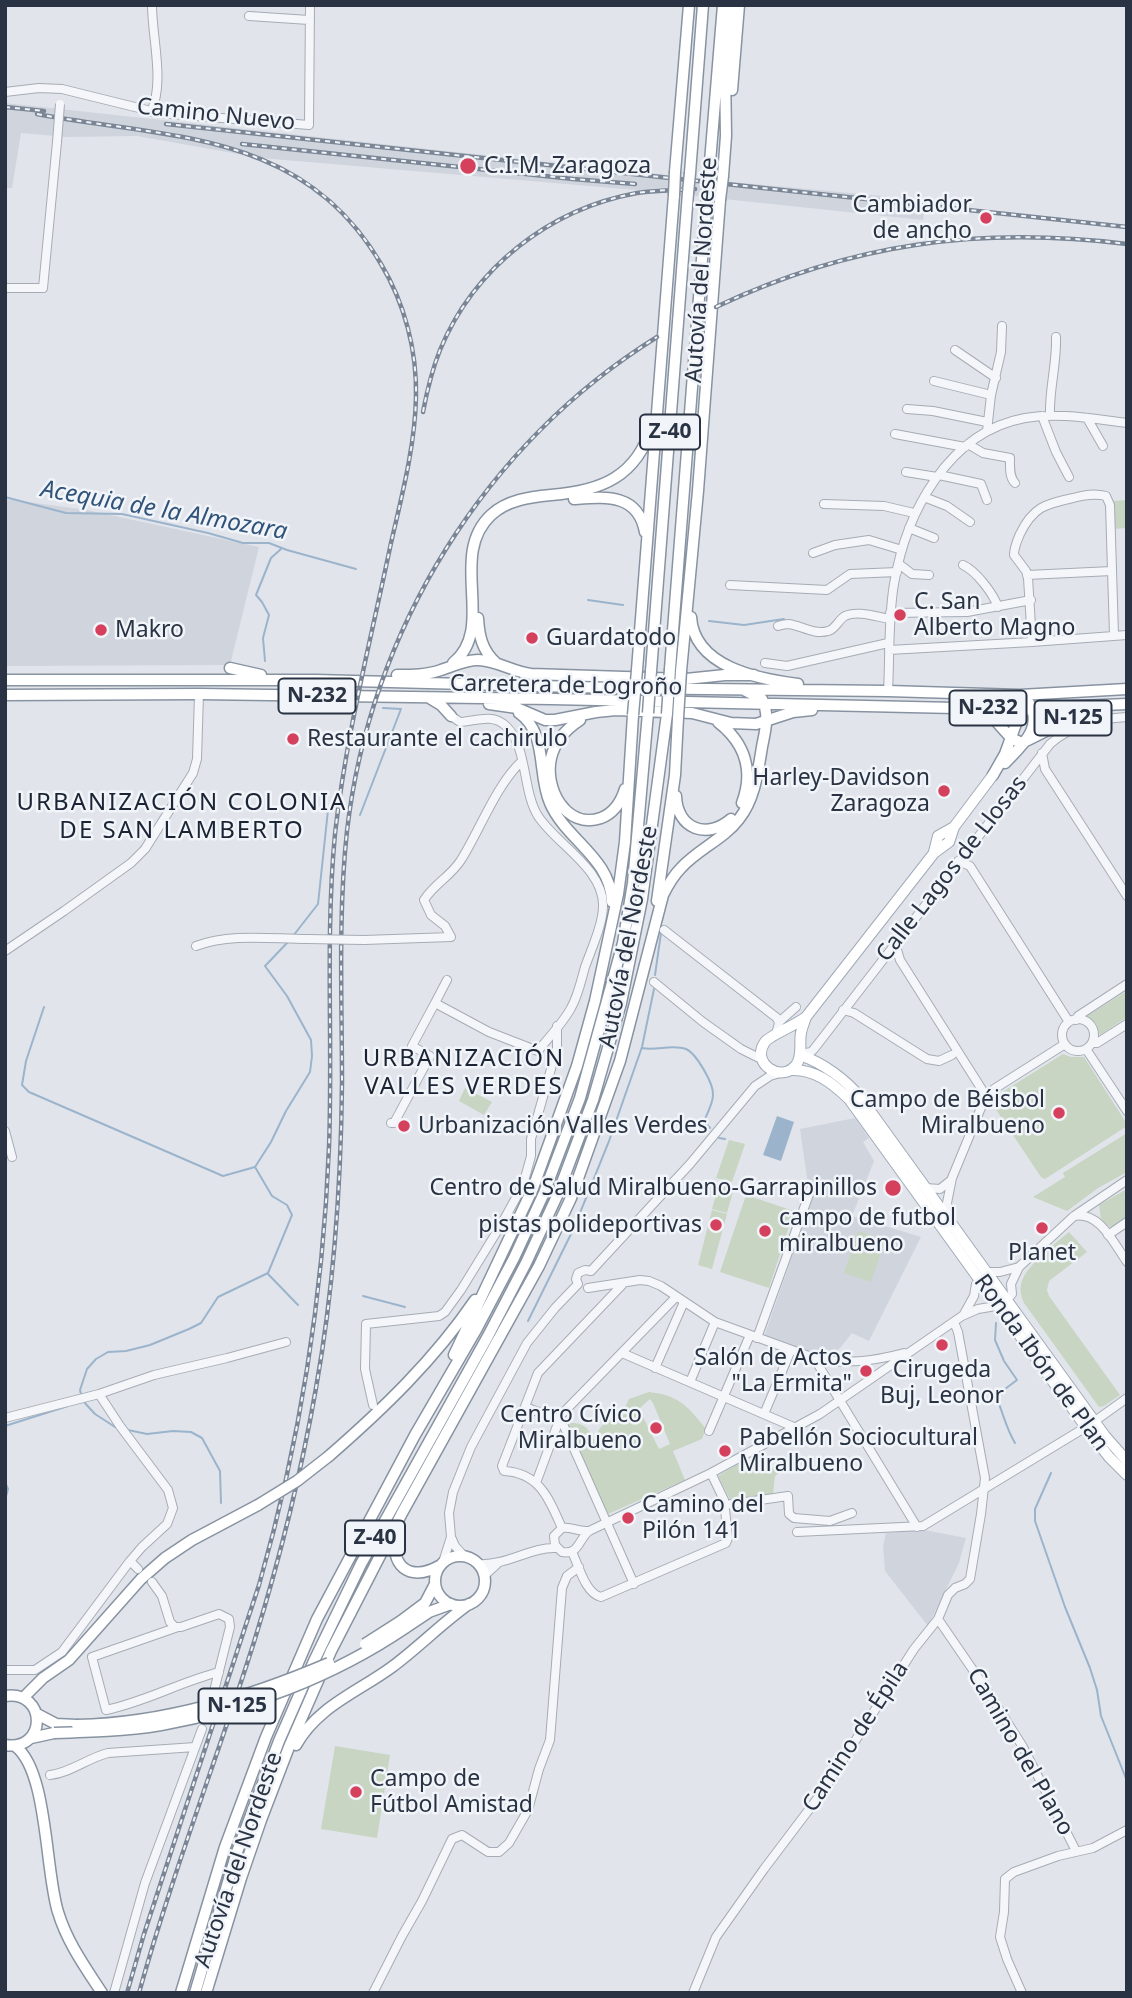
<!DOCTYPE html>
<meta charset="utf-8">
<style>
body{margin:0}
#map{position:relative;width:1132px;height:1998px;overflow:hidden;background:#e1e5eb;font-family:"Noto Sans",sans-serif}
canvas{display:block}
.frame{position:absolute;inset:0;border:7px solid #293343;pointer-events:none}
</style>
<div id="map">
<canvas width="1132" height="1998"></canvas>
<div class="frame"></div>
</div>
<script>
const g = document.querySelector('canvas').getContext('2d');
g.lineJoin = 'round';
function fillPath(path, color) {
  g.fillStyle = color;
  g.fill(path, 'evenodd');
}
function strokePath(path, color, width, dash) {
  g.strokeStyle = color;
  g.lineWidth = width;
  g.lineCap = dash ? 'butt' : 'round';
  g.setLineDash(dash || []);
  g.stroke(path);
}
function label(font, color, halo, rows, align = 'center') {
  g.font = font + ' "Noto Sans",sans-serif';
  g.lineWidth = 5;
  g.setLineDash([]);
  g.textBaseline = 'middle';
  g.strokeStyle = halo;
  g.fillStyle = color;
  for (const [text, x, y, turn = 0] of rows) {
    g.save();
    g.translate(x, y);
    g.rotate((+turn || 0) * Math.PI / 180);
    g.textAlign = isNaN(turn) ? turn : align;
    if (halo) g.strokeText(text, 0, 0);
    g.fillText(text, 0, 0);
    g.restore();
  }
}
fillPath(new Path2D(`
 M5,103L732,182L926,200L923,220L648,191L261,158L137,136L67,137L21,133L12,188H5Z
 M5,499L87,510L259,547L230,665L5,666Z
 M855,1118L869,1138L863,1142L874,1161L852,1216L921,1237L869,1341L852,1333L840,1348L829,1357L766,1337L765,1334L816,1188L808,1185L800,1129Z
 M924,1530L966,1538L959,1563L928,1626L885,1571L883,1546L886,1533Z`), '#cfd4dd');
fillPath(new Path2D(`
 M1126,500L1127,528L1114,529L1113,501Z
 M1127,991V1017L1100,1035L1096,1024L1087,1016Z
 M1063,1054L1071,1057H1084L1127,1124V1126L1045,1179L1041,1177L991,1102L996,1096Z
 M465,1088L492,1102L484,1115L459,1101Z
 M1127,1133V1172L1098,1188L1067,1211L1033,1197L1065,1177L1063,1173Z
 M729,1140L745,1144L732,1182L716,1178Z
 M719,1184L734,1188L727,1213L712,1209Z
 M1127,1189V1219L1111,1227L1107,1225L1101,1219L1099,1205Z
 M746,1195L794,1211L769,1288L720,1272Z
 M712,1210L727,1214L712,1269L698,1265Z
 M858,1231L885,1240L871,1282L844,1273Z
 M1069,1232L1087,1252L1049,1281L1047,1290L1049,1296L1120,1395L1104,1406L1099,1407L1024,1303C1021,1296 1019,1289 1022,1281C1027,1265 1056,1243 1069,1232Z
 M649,1392C678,1395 688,1406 706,1429L702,1439L673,1451L685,1480L608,1514L565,1422C584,1424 586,1424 595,1441C599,1421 612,1419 629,1413L625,1408L629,1399ZM650,1399L653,1403L670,1444L659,1449L639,1409Z
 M741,1462H748L750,1466C762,1470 773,1467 786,1468L775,1476L773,1494L730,1499L718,1476Z
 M335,1746L390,1755L377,1838L321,1829Z`), '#c7d5c2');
fillPath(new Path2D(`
 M777,1116L794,1122L781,1161L763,1155Z`), '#9bb4cc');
strokePath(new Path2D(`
 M5,497L66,513L122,514L208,533L243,543H269L287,550L356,569
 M588,600L623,605
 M709,621L744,625L784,619
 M265,661L263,638L269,615L262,602L256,595L271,558L281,549
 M360,815L401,709L383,708
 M293,936L318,904L328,810
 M655,975L661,933
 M44,1007L26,1061L22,1085L29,1092L223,1176L255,1167L271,1142L286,1111L310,1072L312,1056L311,1040L287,996L265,966L287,943
 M642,1048C656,1051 672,1044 686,1049C696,1053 714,1084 713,1095C713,1103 707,1114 704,1121L710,1128
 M719,1138L725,1139
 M268,1274L298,1305
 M363,1296L405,1307
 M528,1321L573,1230L609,1141L642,1047L654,989
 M996,1323L995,1340L1004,1361L1017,1380L1005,1389L997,1399C1003,1413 1006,1428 1015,1443
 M81,1394L80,1390L87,1369L96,1359L108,1352L126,1351L150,1345L189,1329L201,1323L218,1297L268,1273L292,1215L287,1205L272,1196L255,1167
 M83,1401L95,1414L115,1427
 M5,1426L68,1406
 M128,1430L147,1434L173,1431L191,1432L202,1438L220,1471L221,1503
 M1051,1473L1035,1509V1521L1065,1607L1090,1668L1097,1690L1101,1716L1127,1781
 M5,1482L8,1489L5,1500`), '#9bb4cc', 2);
const minor = new Path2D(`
 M249,16L309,20
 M5,92L39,88L62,89L159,113L309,125L310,5
 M151,112C165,82 152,38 152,5
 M5,288H43L57,142
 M955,350L996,378
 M934,381L991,395
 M907,409L933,411L987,422
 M1050,415C1049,389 1057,364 1056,337
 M1042,416L1056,452L1069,477
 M1087,418L1103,446
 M987,431L991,395L1001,352L1002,326
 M895,434L965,447
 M968,444L983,453L1010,458C1010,467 1009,477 1015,483
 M906,472L937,477
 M939,475L981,484L987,500
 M924,497L947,506L970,522
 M824,504L884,506L914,513
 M909,528L934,538
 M813,553L835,545L869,540L902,550
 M899,564L912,574L929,575
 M963,565C976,571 993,593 998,607
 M1027,575L1112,571
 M730,585L827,590L850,574L897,572
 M890,613L967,612L1031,600
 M778,626C781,625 785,624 789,624C802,626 814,635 828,631C836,629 838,620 845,616C857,610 877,617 890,619
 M1032,642L1028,578L1026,571L1014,555C1014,547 1017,541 1020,534C1033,507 1045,504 1073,498C1084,495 1094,493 1106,496L1110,505L1114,635
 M889,650L1032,642L1127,635
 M765,663L787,666L888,643
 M888,691C890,655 888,619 894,584C906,513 948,432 1025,418C1059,412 1093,419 1127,423
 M1042,753L1045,769L1127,896
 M958,861L970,866L1069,1022
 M664,930L777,1018L779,1023L776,1034
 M364,940L451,937L445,926L431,915L424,900C434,884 451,876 461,860C480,830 496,785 522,761
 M895,943L900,960L986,1096
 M196,946C231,933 271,939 307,939
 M5,951L64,911L131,863L145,849L193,773L197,759L199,694
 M447,980L435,1003L489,1032L538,1051C549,1037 563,1023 571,1008C578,996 581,981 585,967C591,950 603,924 603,906C604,869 556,844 538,816C522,790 528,747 506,726C492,713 476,721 460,722L451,716
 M654,982L703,1022L741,1049L757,1057L762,1058
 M843,1010L854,1013L927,1059L939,1061L952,1055
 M1062 1035a16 16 0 1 1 32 0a16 16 0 1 1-32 0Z
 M1076,1020L1078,1016L1127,984
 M779,1022L796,1007
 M1092,1043H1097L1127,1024
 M1086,1049L1127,1111
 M800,1054L811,1052L814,1049L1050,744C1073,724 1097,719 1127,717
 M391,1123H394L430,1056L412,1046L435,1003
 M5,1131L12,1157
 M926,1188L940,1189L950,1181
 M1074,1216C1100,1211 1114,1244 1127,1262
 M949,1219L947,1203L952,1178L985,1098L994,1089L1065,1044
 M1108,1235L1127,1222
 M588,1288L640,1280L649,1281L661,1286L715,1322L814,1358C845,1365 874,1361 904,1353
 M964,1314L974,1296L976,1284L982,1277L990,1272H1000L1019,1267
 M757,1338L812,1186
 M622,1353L796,1428
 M814,1358L917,1527
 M655,1368L684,1302
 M690,1382L715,1322
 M373,1405L365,1369L366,1324L439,1316L445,1312L461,1290L501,1225L523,1185L531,1156V1139L557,1048V1026
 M525,1407L560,1420L563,1424L634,1584
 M764,1414L791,1350
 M5,1418L99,1394L154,1375L227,1358L286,1342
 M1095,1421L1127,1398
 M709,1431L750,1335
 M536,1483L561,1415L676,1297
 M725,1505L788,1496L789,1514L794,1518L830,1521L852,1513
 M562,1528C549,1499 540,1473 504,1471L502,1466L538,1373L622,1285
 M589,1531C576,1532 572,1526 562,1528L554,1536L555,1545L562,1552C579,1555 578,1540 589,1531L711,1473L820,1414L962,1316L978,1309L1002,1305L1012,1294L1011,1284L1019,1267L1074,1216L1127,1180
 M797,1532L923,1526L1086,1427
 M452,1539L455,1546L464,1556
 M572,1552C579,1566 585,1593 601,1597L726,1543L728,1538L724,1500L711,1473
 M130,1561L138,1569
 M443,1562L451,1537L449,1513L453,1492L471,1447L527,1343L555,1308L578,1284L576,1279L578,1273L585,1270L591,1271L690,1164L755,1086L770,1076L780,1073
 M478,1564C507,1566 530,1547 556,1548
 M484,1576L497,1564
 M152,1582L162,1596L170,1622L175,1627H181L219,1614L229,1619L230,1627L212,1699
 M938,1619L986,1689L1023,1747L1076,1851
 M178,1627L92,1657L106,1710C145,1702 180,1682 219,1672
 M5,1670H35L62,1652L130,1561L142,1547L167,1524L173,1508L168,1490L120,1426L99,1394
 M50,1775C70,1773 88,1758 108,1753L195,1747
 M114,1993L145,1883L202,1729
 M373,1993L402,1936L422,1901L452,1839L462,1835L488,1852H499L509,1843L528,1810L539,1769L550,1740L562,1588L567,1576L579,1567
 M693,1993L716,1937L764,1869L823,1791L914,1649L938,1619L948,1595L955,1588L965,1584L970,1579L981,1514L985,1478L958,1332L954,1322
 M1022,1993L1007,1959L1000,1937L1004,1912L1005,1879L1014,1872L1058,1856L1093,1848L1127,1830`);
const major = new Path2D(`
 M934,852L938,836L954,827
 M806,1017C796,1025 769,1036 765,1042C750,1063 781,1084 796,1065C803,1056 799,1043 801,1033C802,1027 804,1023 806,1017L934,853L949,842L954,827L993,775
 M800,1055C823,1063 845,1079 860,1097L1105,1436L1127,1461
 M791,1070C815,1069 832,1083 849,1099L1088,1430L1109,1457L1127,1475`);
const highway = new Path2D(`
 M732,90L739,5
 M675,172L689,5
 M690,173L703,5
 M709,174L723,5
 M723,176L726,136L725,68L730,5
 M574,499C605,497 638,493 645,532
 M691,617C694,667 758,679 798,684
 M478,618C479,636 482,650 496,663
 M453,663C497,628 447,556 491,515C507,500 530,497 551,495C601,491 637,477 652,425
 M230,668L261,675
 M670,669L707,195
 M637,670L674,195
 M651,671L688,193
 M681,671L698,491L720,200
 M397,675C411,675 427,675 441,670C454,666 464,660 478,660C496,660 513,672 531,674L686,679L725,675H754
 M5,680H316L615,688L888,691L1020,695L1127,689
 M5,695L199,694L552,699L955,708H1032L1127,704
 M431,699L441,705L451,716
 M489,704L517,708L545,720H555L596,712L616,710L692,713L731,723L756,724L793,712L812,710
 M519,713C548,733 537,774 550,803C566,840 611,858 612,902
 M975,713L993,718L1011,738L1022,743L1072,718L1102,711
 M580,720C566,729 555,741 551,758C544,788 566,830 601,818C614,813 621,802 625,789
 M718,722C745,743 754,771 742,803
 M1054,729L1073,728
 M1005,763C1021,746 1044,728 1029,703
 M993,775L1005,754L1017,721L1027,706
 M676,796C677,829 707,840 731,819
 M657,901L675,775L678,718
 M454,1355L533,1188L577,1066L595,1001L618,894L625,842L633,715
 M329,1456C383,1409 434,1360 475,1300
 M397,1532C388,1565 409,1583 439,1566
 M435 1581a25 25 0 1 1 50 0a25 25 0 1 1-50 0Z
 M401,1621L425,1603L435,1584
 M405,1628L429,1612L451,1604
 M5,1696C48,1690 47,1752 5,1745
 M23,1698L43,1678L69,1660L141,1579L165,1558L192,1540L258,1505
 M37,1714L56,1724L77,1725
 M31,1738L54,1733
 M296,1745C318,1706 358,1692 392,1667C419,1647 442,1623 469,1604
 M15,1746C48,1770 45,1871 58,1912C67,1942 85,1967 102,1993
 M181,1993L225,1847L266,1737L317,1619L415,1435L476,1330L514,1258L544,1193L580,1098L623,943L633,883L648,713
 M195,1993L237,1852L279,1741L314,1661L361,1564L488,1336L526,1263L557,1196L593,1100L621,1003L642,899L667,714
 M206,1993L241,1878L261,1820L289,1747L331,1651L402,1513L539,1266L571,1198L620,1061L663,895C668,885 673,876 681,868C698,849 724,839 739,819C755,799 758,771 762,747C765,731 770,715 762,699L744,690`);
strokePath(minor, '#a6acb5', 10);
strokePath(major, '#a0aab7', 12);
strokePath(highway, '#8893a2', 13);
strokePath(minor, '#f4f6f9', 8);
strokePath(major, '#fff', 10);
strokePath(highway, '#fff', 10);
const rail = new Path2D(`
 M5,107L44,111
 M37,114C170,139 302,130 381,264C405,304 417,351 416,397C415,446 402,495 391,543C371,639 346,735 335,834C325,938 333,1043 329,1147C323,1296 300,1442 259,1585L144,1934L127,1993
 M166,124L1127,227
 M242,144L573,179L635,184
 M716,307C851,243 980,226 1127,244
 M423,412C427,391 432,370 440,350C474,268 549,209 637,193C656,190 676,190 695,189
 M139,1993C172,1874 217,1759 254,1642C280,1558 301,1474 316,1388C334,1287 341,1185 342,1083C342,999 338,914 347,831C370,630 485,444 657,337`);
strokePath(rail, '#7a8595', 4.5);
strokePath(rail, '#f1f4f8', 2, [5]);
const minorBridge = new Path2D(`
 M57,142L60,104
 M307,939L364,940`);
const highwayBridge = new Path2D(`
 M688,193L690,173
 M674,195L675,172
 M707,195L709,174
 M720,200L723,176
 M648,713L651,671
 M667,714L670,669
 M633,715L637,670
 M678,718L681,671
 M258,1505L297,1481L329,1456
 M365,1644L401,1621
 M77,1725C165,1723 249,1697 329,1663
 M54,1733C90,1732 125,1731 161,1725C246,1710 334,1676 405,1628`);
strokePath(minorBridge, '#a6acb5', 10, []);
strokePath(highwayBridge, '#8893a2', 13, []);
strokePath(minorBridge, '#f4f6f9', 8);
strokePath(highwayBridge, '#fff', 10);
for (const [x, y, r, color] of [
 [468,166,9,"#d5415c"],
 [986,218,7,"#d5415c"],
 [900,615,7,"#d5415c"],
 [101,630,7,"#d5415c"],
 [532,638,7,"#d5415c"],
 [293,739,7,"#d5415c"],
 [944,791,7,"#d5415c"],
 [1059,1113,7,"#d5415c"],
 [404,1126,7,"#d5415c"],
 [893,1188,9,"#d5415c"],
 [716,1225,7,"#d5415c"],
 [1042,1228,7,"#d5415c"],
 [765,1231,7,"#d5415c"],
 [942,1345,7,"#d5415c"],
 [866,1371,7,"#d5415c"],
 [656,1428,7,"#d5415c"],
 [725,1451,7,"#d5415c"],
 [628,1518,7,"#d5415c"],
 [356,1792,7,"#d5415c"]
]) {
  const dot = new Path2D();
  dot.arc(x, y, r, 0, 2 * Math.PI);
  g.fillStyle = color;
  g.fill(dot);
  strokePath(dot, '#f1f4f8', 2.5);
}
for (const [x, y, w] of [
 [670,432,60],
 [317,696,77],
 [988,708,77],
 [1073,718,77],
 [375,1538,60],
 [237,1706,77]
]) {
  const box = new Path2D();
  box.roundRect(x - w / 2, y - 17.5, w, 35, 5);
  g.fillStyle = '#f1f4f8';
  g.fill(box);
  strokePath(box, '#293343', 2);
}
label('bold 21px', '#293343', null, [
 ["Z-40",670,432],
 ["N-232",317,696],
 ["N-232",988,708],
 ["N-125",1073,718],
 ["Z-40",375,1538],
 ["N-125",237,1706]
]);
label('23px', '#293343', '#f1f4f8', [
 ["Camino Nuevo",216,115,6],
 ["Autovía del Nordeste",702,270,-86],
 ["Carretera de Logroño",566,686,1],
 ["Calle Lagos de Llosas",952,869,-52],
 ["Autovía del Nordeste",629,937,-79],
 ["Ronda Ibón de Plan",1041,1363,54],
 ["Camino de Épila",856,1737,-57],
 ["Camino del Plano",1020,1752,60],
 ["Autovía del Nordeste",239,1860,-71]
]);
label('23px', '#293343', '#f1f4f8', [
 ["C.I.M. Zaragoza",484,166],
 ["Cambiador",972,205,"right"],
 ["de ancho",972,231,"right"],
 ["C. San",914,602],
 ["Alberto Magno",914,628],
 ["Makro",115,630],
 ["Guardatodo",546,638],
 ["Restaurante el cachirulo",307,739],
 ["Harley-Davidson",930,778,"right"],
 ["Zaragoza",930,804,"right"],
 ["Campo de Béisbol",1045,1100,"right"],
 ["Miralbueno",1045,1126,"right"],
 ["Urbanización Valles Verdes",418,1126],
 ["Centro de Salud Miralbueno-Garrapinillos",877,1188,"right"],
 ["campo de futbol",779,1218],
 ["miralbueno",779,1244],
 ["pistas polideportivas",702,1225,"right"],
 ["Planet",1042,1253,"center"],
 ["Salón de Actos",852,1358,"right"],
 ["\"La Ermita\"",852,1384,"right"],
 ["Cirugeda",942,1370,"center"],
 ["Buj, Leonor",942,1396,"center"],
 ["Centro Cívico",642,1415,"right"],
 ["Miralbueno",642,1441,"right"],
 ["Pabellón Sociocultural",739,1438],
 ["Miralbueno",739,1464],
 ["Camino del",642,1505],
 ["Pilón 141",642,1531],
 ["Campo de",370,1779],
 ["Fútbol Amistad",370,1805]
], 'left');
label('italic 24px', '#30537a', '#f1f4f8', [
 ["Acequia de la Almozara",164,511,10]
]);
g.letterSpacing = '2px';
label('24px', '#1b2434', '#f1f4f8', [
 ["URBANIZACIÓN COLONIA",182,803],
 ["DE SAN LAMBERTO",182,831],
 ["URBANIZACIÓN",464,1059],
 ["VALLES VERDES",464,1087]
]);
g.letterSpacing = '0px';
</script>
